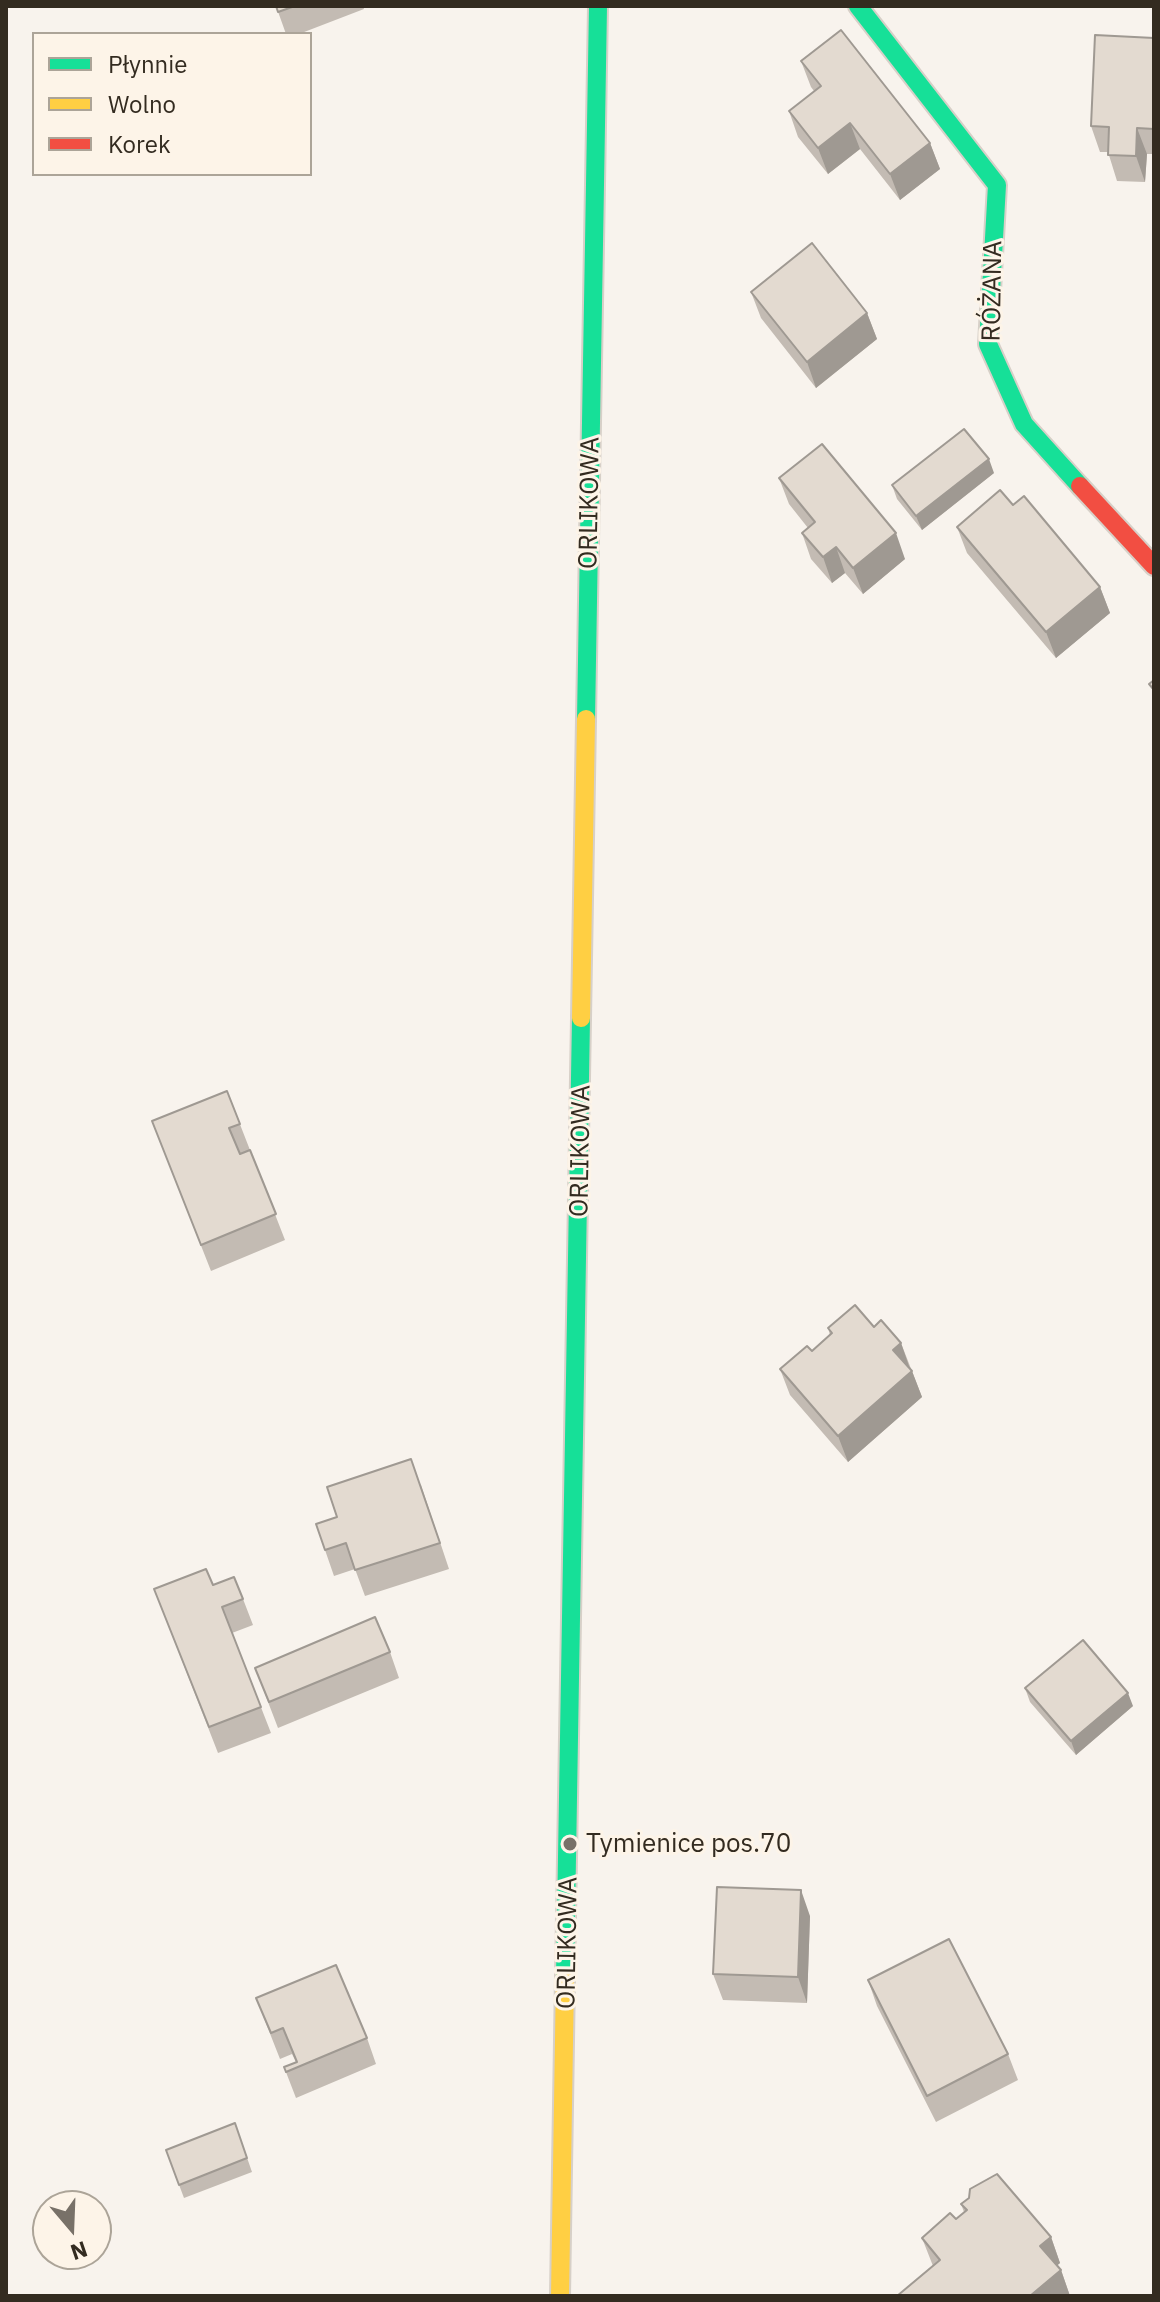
<!DOCTYPE html>
<meta charset="utf-8">
<style>
body{margin:0}
#map{position:relative;width:1160px;height:2302px;overflow:hidden;background:#f8f3ed;font-family:"IBM Plex Sans",sans-serif}
canvas{display:block}
.frame{position:absolute;inset:0;border:8px solid #332b20;pointer-events:none}
.legend{position:absolute;left:32px;top:32px;width:280px;height:144px;box-sizing:border-box;background:#fdf4e8;border:2px solid #aca498;margin:0;padding:10px 14px;list-style:none;font-size:24px;color:#332b20}
.legend li{display:flex;align-items:center;gap:16px;height:40px}
.legend b{width:40px;border:2px solid #aca498}
.north{position:absolute;left:32px;top:2190px;width:80px;height:80px;box-sizing:border-box;background:#fdf4e8;border:2px solid #aca498;border-radius:50%;rotate:161deg;font-size:22px;font-weight:700;line-height:32px;text-align:center;color:#332b20}
.north::after{content:'';display:block;margin:auto;width:28px;height:36px;background:#787168;clip-path:polygon(50% 0,100% 100%,50% 72%,0 100%)}
</style>
<div id="map">
<canvas width="1160" height="2302"></canvas>
<div class="frame"></div>
<ul class="legend">
<li><b style="height:10px;background:#16e098"></b>Płynnie</li>
<li><b style="height:10px;background:#ffcf43"></b>Wolno</li>
<li><b style="height:10px;background:#f24e42"></b>Korek</li>
</ul>
<div class="north">N</div>
</div>
<script>
const g = document.querySelector('canvas').getContext('2d');
g.lineJoin = 'round';
function strokePath(path, color, width, dash) {
  g.strokeStyle = color;
  g.lineWidth = width;
  g.lineCap = dash ? 'butt' : 'round';
  g.setLineDash(dash || []);
  g.stroke(path);
}
function fillPath(path, color) {
  g.fillStyle = color;
  g.fill(path, 'evenodd');
}
function label(font, color, halo, rows, align = 'center') {
  g.font = font + ' "IBM Plex Sans",sans-serif';
  g.lineWidth = 6;
  g.setLineDash([]);
  g.textBaseline = 'middle';
  g.strokeStyle = halo;
  g.fillStyle = color;
  for (const [text, x, y, turn = 0] of rows) {
    g.save();
    g.translate(x, y);
    g.rotate((+turn || 0) * Math.PI / 180);
    g.textAlign = isNaN(turn) ? turn : align;
    if (halo) g.strokeText(text, 0, 0);
    g.fillText(text, 0, 0);
    g.restore();
  }
}
const fast = new Path2D(`
 M858,6L997,185L988,344L1024,424L1080,486
 M586,719L598,6
 M565,1977L581,1018`);
const slow = new Path2D(`
 M581,1018L586,719
 M560,2296L565,1977`);
const jam = new Path2D(`
 M1080,486L1154,566`);
strokePath(fast, '#d7d0c8', 22);
strokePath(slow, '#d7d0c8', 22);
strokePath(jam, '#d7d0c8', 22);
strokePath(fast, '#16e098', 18);
strokePath(slow, '#ffcf43', 18);
strokePath(jam, '#f24e42', 18);
fillPath(new Path2D(`
 M276,6H363L364,9L299,34H286Z
 M1154,38V154H1147L1145,182L1117,181L1108,152H1100L1091,126Z
 M801,61L930,143L940,169L900,200L860,149L828,174L798,137L789,111L814,91L811,87Z
 M751,292L867,313L877,339L816,388L761,318Z
 M994,473L922,530L897,499L892,485Z
 M779,478L905,559L863,594L845,573L832,583L811,559L802,533L808,528L789,504Z
 M1013,505L1100,587L1110,613L1056,658L967,553L957,527Z
 M227,1091L285,1240L211,1271L152,1121Z
 M874,1327L901,1343L922,1397L848,1462L790,1395L780,1369L812,1351L830,1335L828,1328Z
 M421,1485L449,1569L365,1596L355,1569L334,1576L325,1550Z
 M213,1585L243,1599L253,1625L232,1633L271,1733L218,1753L154,1589Z
 M390,1652L399,1678L278,1728L255,1668Z
 M1025,1688L1133,1706L1076,1755L1030,1702Z
 M810,1916L807,2003L723,2000L713,1974Z
 M868,1980L1008,2054L1018,2080L936,2122L877,2006Z
 M256,1998L367,2038L376,2064L296,2098L284,2067L296,2062L292,2054L280,2059Z
 M235,2123L252,2172L184,2198L166,2150Z
 M961,2204L1051,2237L1060,2263L1057,2265L1061,2270L1070,2296H897L933,2266L922,2238L956,2219L964,2212Z`), '#c3bbb3');
fillPath(new Path2D(`
 M850,123L860,149L828,174L818,148Z
 M1137,128L1147,154L1145,182L1136,156Z
 M930,143L940,169L900,200L890,174Z
 M867,313L877,339L816,388L807,362Z
 M989,459L994,473L922,530L916,516Z
 M896,533L905,559L863,594L853,568Z
 M836,547L845,573L832,583L823,557Z
 M1100,587L1110,613L1056,658L1046,632Z
 M901,1343L910,1369L893,1350Z
 M912,1371L922,1397L848,1462L838,1436Z
 M1128,1693L1133,1706L1076,1755L1071,1741Z
 M801,1890L810,1916L807,2003L798,1977Z
 M1051,2237L1060,2263L1050,2272L1040,2246Z
 M1061,2270L1070,2296H1030Z`), '#9f9992');
const building = new Path2D(`
 M276,6H295L278,12Z
 M841,30L930,143L890,174L850,123L818,148L789,111L821,86L801,61Z
 M1095,35L1154,38V129L1137,128L1136,156L1108,155L1109,127L1091,126Z
 M812,243L867,313L807,362L751,292Z
 M964,429L989,459L916,516L892,485Z
 M822,444L896,533L853,568L836,547L823,557L802,533L815,522L779,478Z
 M1000,490L1013,505L1024,496L1100,587L1046,632L957,527Z
 M1154,680V690L1149,684Z
 M227,1091L240,1124L229,1128L240,1154L250,1150L276,1214L201,1245L152,1121Z
 M855,1305L874,1327L881,1320L901,1343L893,1350L912,1371L838,1436L780,1369L807,1346L812,1351L832,1333L828,1328Z
 M411,1459L440,1543L355,1570L346,1543L325,1550L316,1524L337,1517L327,1487Z
 M206,1569L213,1585L234,1577L243,1599L222,1607L261,1707L209,1727L154,1589Z
 M375,1617L390,1652L269,1702L255,1668Z
 M1083,1640L1128,1693L1071,1741L1025,1688Z
 M717,1887L801,1890L798,1977L713,1974Z
 M949,1939L1008,2054L927,2096L868,1980Z
 M336,1965L367,2038L286,2072L284,2067L297,2062L283,2028L271,2033L256,1998Z
 M235,2123L247,2158L179,2185L166,2150Z
 M997,2174L1051,2237L1040,2246L1061,2270L1030,2296H897L940,2260L922,2238L950,2213L956,2219L967,2210L961,2204L969,2198L970,2189Z`);
fillPath(building, '#e3dad0');
strokePath(building, '#9f9992', 2);
for (const [x, y, r, color] of [
 [570,1844,8,"#787168"]
]) {
  const dot = new Path2D();
  dot.arc(x, y, r, 0, 2 * Math.PI);
  g.fillStyle = color;
  g.fill(dot);
  strokePath(dot, '#fdf4e8', 3);
}
label('26px', '#332b20', '#fdf4e8', [
 ["RÓŻANA",993,291,-89],
 ["ORLIKOWA",590,503,-89],
 ["ORLIKOWA",581,1151,-89],
 ["ORLIKOWA",568,1943,-89]
]);
label('26px', '#332b20', '#fdf4e8', [
 ["Tymienice pos.70",586,1844]
], 'left');
</script>
